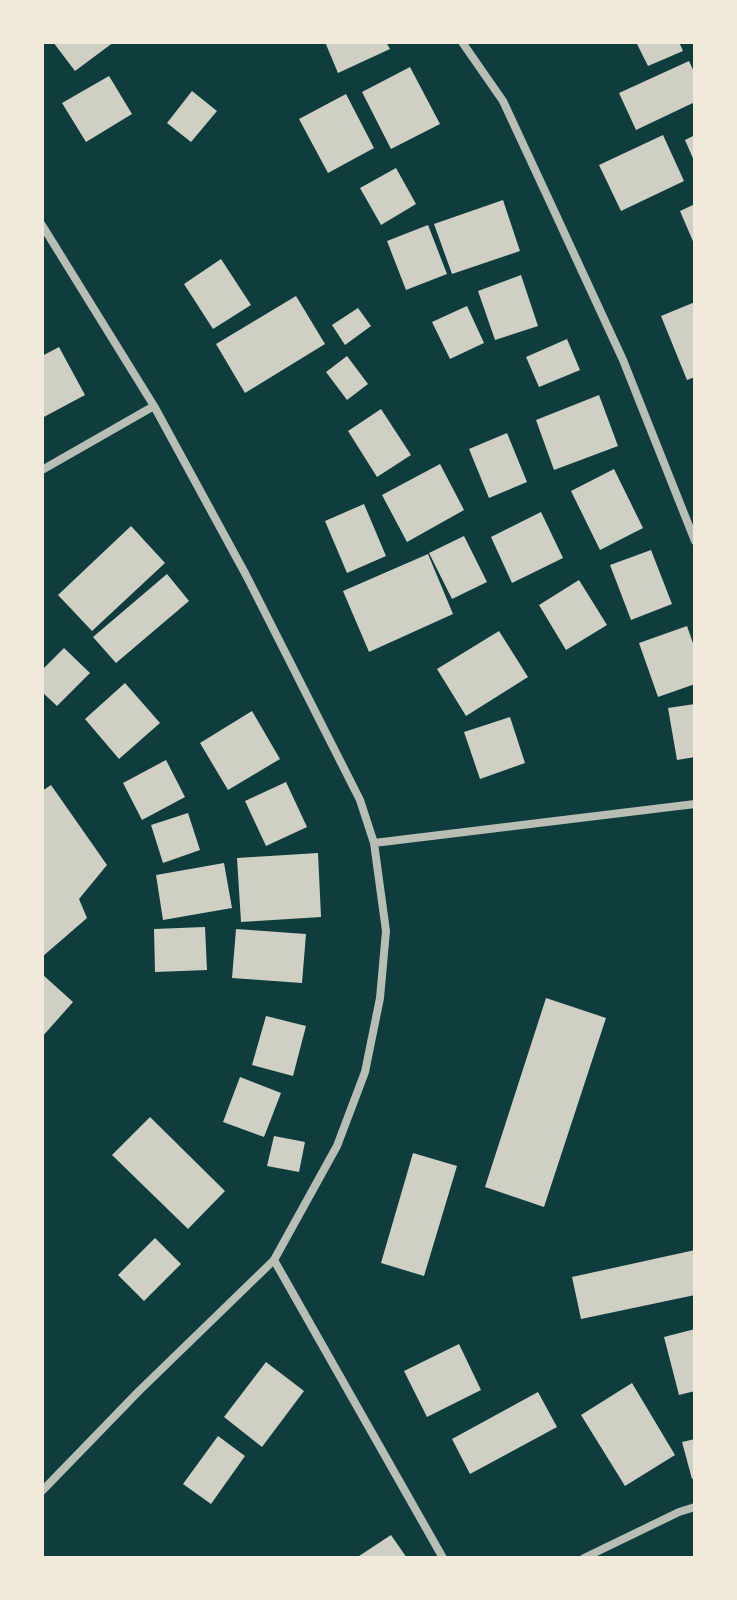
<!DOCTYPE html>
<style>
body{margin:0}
#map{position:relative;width:737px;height:1600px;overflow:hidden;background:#0f3d3e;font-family:Roboto,sans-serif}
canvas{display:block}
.frame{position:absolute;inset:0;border:44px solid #f1e9da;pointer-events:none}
</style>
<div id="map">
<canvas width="737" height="1600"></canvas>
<div class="frame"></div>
</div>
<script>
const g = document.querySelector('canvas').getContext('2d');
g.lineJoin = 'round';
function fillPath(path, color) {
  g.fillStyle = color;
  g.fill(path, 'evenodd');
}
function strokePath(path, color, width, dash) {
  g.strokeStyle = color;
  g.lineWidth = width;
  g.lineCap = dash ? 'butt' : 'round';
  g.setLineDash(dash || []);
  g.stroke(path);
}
fillPath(new Path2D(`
 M53,42H114L75,71Z
 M325,42H386L390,49L338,73Z
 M641,42H679L683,51L648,66L637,44Z
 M689,61L695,74V102L636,130L619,93Z
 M410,67L440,124L391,149L362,92Z
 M109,76L132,114L86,142L62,103Z
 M192,91L217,111L191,142L167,123Z
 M346,94L374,148L328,173L299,119Z
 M663,135L684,181L621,211L599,165Z
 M695,135V163L685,140Z
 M396,168L416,204L381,225L360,188Z
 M503,200L520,251L452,274L434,224Z
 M695,204V246L680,211Z
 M428,225L447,274L406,290L387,241Z
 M221,259L251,305L213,329L184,284Z
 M521,275L538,326L495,340L478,291Z
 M296,296L325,344L245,393L216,344Z
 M695,302V377L687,380L661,316Z
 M467,306L484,343L450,359L432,322Z
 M358,308L371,326L345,345L332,325Z
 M567,339L580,370L539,387L526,357Z
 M59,347L85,395L42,418V356Z
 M347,356L368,384L347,400L326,372Z
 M599,395L618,446L554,470L536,420Z
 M381,409L411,455L377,477L348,431Z
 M507,433L527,482L489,498L469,449Z
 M440,464L464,510L407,542L382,495Z
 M614,469L643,528L600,550L571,491Z
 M364,504L386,556L347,573L325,521Z
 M541,512L563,558L512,583L491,537Z
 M131,526L165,563L92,631L58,595Z
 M464,536L487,582L452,599L429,553Z
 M651,550L672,604L631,620L610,565Z
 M428,554L453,614L369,652L343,591Z
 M167,574L189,601L116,663L93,637Z
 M579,580L607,625L566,650L539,605Z
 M687,626L695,649V684L658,697L639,643Z
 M499,631L528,677L466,716L437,669Z
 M64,648L90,673L57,706L42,692V670Z
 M125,683L160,723L119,759L85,719Z
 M695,704V757L677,760L668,708Z
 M252,711L280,759L228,790L200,743Z
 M510,717L525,763L480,779L464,732Z
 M166,760L185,797L142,820L123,783Z
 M286,782L307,827L266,846L245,801Z
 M51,785L107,865L79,899L87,918L42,957V791Z
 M188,813L200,850L163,863L151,825Z
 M318,853L321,917L241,922L237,858Z
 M224,863L232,908L163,920L156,875Z
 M205,927L207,970L155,972L154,929Z
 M236,929L306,934L302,983L232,978Z
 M42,974L73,1002L42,1037Z
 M546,998L606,1018L544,1207L485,1187Z
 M266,1016L306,1026L293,1076L252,1065Z
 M240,1077L281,1093L264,1137L223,1122Z
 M150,1117L225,1191L188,1229L112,1155Z
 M274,1136L305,1142L299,1172L267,1166Z
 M413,1153L457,1166L424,1276L381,1263Z
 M155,1238L181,1264L144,1301L118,1275Z
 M695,1250V1295L581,1319L572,1277Z
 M695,1329V1391L679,1395L664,1337Z
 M459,1344L481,1390L427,1417L404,1371Z
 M266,1362L304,1391L262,1447L224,1417Z
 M632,1383L675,1455L625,1486L581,1415Z
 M538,1392L557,1427L470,1474L452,1439Z
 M218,1436L245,1456L211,1504L183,1484Z
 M695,1439V1478L692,1479L682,1442Z
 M391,1535L407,1558H356Z`), '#cfcfc3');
strokePath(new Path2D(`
 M462,42L503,101L556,215L623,360L695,541
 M42,225L154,406L246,575L360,800L374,843L386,931L380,998L365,1072L337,1146L274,1260L139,1391L42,1491
 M42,470L154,406
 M374,843L695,804
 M274,1260L443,1558
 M584,1558L679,1512L695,1507`), '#b8beb3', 8);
</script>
